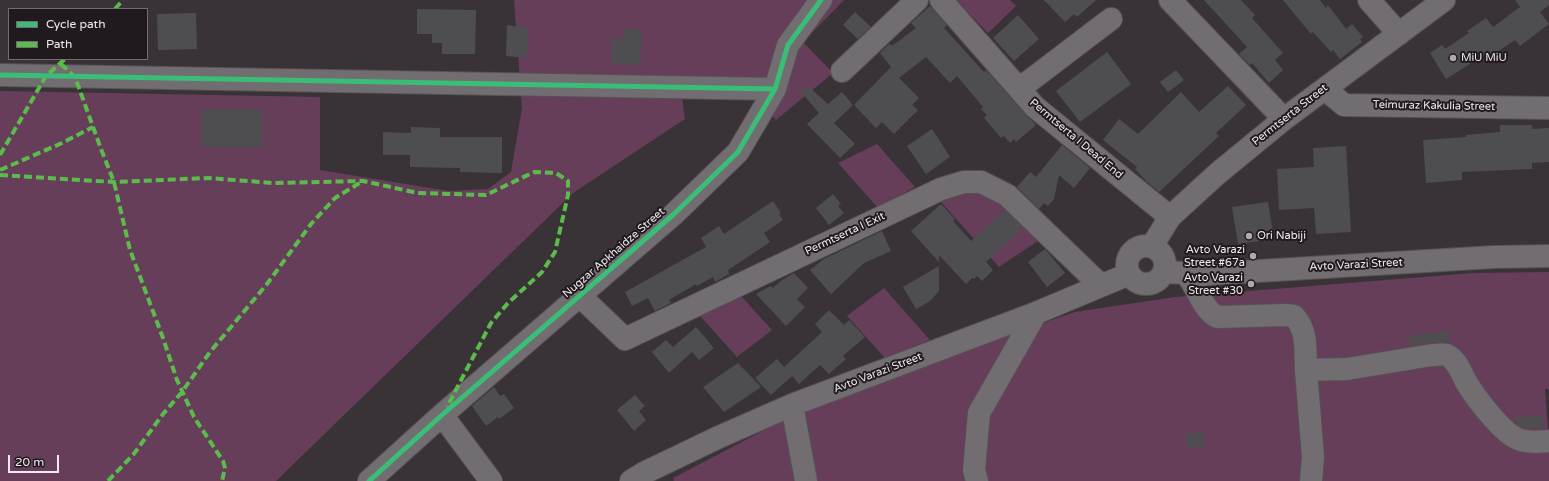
<!DOCTYPE html>
<style>
body{margin:0}
#map{position:relative;width:1549px;height:481px;overflow:hidden;background:#393337;font-family:"Varela Round",sans-serif}
canvas{display:block}
.legend{position:absolute;left:8px;top:8px;width:140px;height:52px;box-sizing:border-box;background:#201a1e;border:1px solid #736d71;margin:0;padding:5px 7px;list-style:none;font-size:12px;color:#f0e9ee}
.legend li{display:flex;align-items:center;gap:8px;height:20px}
.legend b{width:20px;border:1px solid #736d71}
.scale{position:absolute;left:8px;top:455px;width:51px;height:18px;box-sizing:border-box;border:2px solid #f0e9ee;border-top:0;padding-left:5px;font-size:12px;line-height:14px;white-space:nowrap;color:#f0e9ee;-webkit-text-stroke:3px #201a1e;paint-order:stroke}
</style>
<div id="map">
<canvas width="1549" height="481"></canvas>
<ul class="legend">
<li><b style="height:5px;background:#3abd76"></b>Cycle path</li>
<li><b style="height:5px;background:#5cbc4b"></b>Path</li>
</ul>
<div class="scale">20 m</div>
</div>
<script>
const g = document.querySelector('canvas').getContext('2d');
g.lineJoin = 'round';
function fillPath(path, color) {
  g.fillStyle = color;
  g.fill(path, 'evenodd');
}
function strokePath(path, color, width, dash) {
  g.strokeStyle = color;
  g.lineWidth = width;
  g.lineCap = dash ? 'butt' : 'round';
  g.setLineDash(dash || []);
  g.stroke(path);
}
function label(font, color, halo, rows, align = 'center') {
  g.font = font + ' "Varela Round",sans-serif';
  g.lineWidth = 4;
  g.setLineDash([]);
  g.textBaseline = 'middle';
  g.strokeStyle = halo;
  g.fillStyle = color;
  for (const [text, x, y, turn = 0] of rows) {
    g.save();
    g.translate(x, y);
    g.rotate((+turn || 0) * Math.PI / 180);
    g.textAlign = isNaN(turn) ? turn : align;
    if (halo) g.strokeText(text, 0, 0);
    g.fillText(text, 0, 0);
    g.restore();
  }
}
fillPath(new Path2D(`
 M514,0H844L803,42L833,73L776,120L756,98L681,89L685,119L573,193L276,481H0V91L320,97V170L449,191L488,189L511,172L522,108Z
 M956,0H1010L1016,6L988,33Z
 M877,144L915,187L878,208L838,163Z
 M963,191L978,192L1002,205L1038,241L999,267L941,202Z
 M1549,272V389H1545L1549,443V481H674L673,478L780,422L948,355L1075,312L1175,297L1473,273Z
 M884,288L930,340L885,358L847,316Z
 M741,296L772,330L737,357L700,316Z`), '#663e5a');
fillPath(new Path2D(`
 M1044,0H1096L1077,17L1074,14L1065,22Z
 M1204,0H1241L1255,15L1252,18L1283,53L1275,60L1283,70L1269,83L1252,63L1250,65L1239,54L1247,47Z
 M1283,0H1320L1326,8L1328,5L1346,29L1352,24L1363,37L1360,39L1362,42L1340,59L1333,50L1331,52L1313,32L1311,34Z
 M1515,0H1549V5L1540,12L1549,24L1520,46L1515,40L1487,59L1484,55L1446,79L1430,53L1442,45L1445,49L1469,33L1467,31L1486,18L1493,27L1520,7Z
 M930,6L947,25L944,28L984,72L986,70L1026,115L1036,125L1016,142L1014,139L1010,143L1004,136L1001,138L984,118L987,115L981,109L983,107L957,76L950,83L926,57L899,78L919,98L912,105L918,110L894,134L882,122L876,128L854,105L891,67L880,53L889,44L892,46L916,28L911,23Z
 M417,9L476,10L475,54H442V43H432V34H417Z
 M855,12L871,27L858,39L843,25Z
 M196,13L197,49L158,50L157,14Z
 M1018,15L1039,39L1014,61L993,38Z
 M507,25L529,28L527,58L506,56Z
 M624,29L642,30L640,65L611,64L612,38L624,39Z
 M1107,52L1131,84L1080,122L1056,91Z
 M1176,70L1184,80L1168,92L1160,82Z
 M808,86L828,104L842,92L853,105L834,123L855,144L840,158L807,124L819,113L801,92Z
 M1228,86L1246,105L1216,133L1219,136L1159,192L1147,182L1135,169L1137,167L1103,140L1119,119L1138,134L1181,92L1199,112Z
 M202,109L262,110V148L201,147Z
 M1500,125H1532V129L1549,128V162L1532,163V169L1462,172V180L1426,183L1423,140L1466,137V135L1500,132Z
 M411,127L440,128V137H502V173L460,172V168L410,167V155H383V132L411,133Z
 M932,129L950,157L926,174L907,146Z
 M1062,145L1090,168L1074,188L1059,175L1054,199L1048,206L1044,203L1039,209L1017,187L1030,172L1036,177Z
 M1346,146L1351,232L1316,234L1314,208L1279,210L1277,169L1314,167L1313,148Z
 M833,194L841,204L838,206L844,213L829,225L816,208Z
 M773,201L781,213L779,214L783,220L764,233L770,242L728,270L729,274L715,282L713,277L697,286L696,284L669,300L671,303L655,311L648,298L632,306L625,292L706,247L701,238L719,226L724,234Z
 M1268,202L1274,239L1238,244L1232,207Z
 M941,204L955,219L953,221L971,241L1005,210L1023,228L986,262L993,270L982,281L977,276L974,279L972,278L966,284L939,255V262L911,231Z
 M882,231L891,251L864,263L831,294L810,270L824,259Z
 M1045,249L1065,273L1047,287L1028,262Z
 M939,266V291L930,301L916,309L903,287Z
 M794,273L808,288L797,299L805,307L786,326L756,294L771,286L773,288L781,281Z
 M829,310L844,325L849,320L865,337L843,356L846,359L829,374L820,365L799,384L784,367L822,332L815,324Z
 M696,327L714,348L699,360L692,352L669,373L652,352L666,340L673,347Z
 M1449,331L1450,343L1432,342L1410,346L1409,336Z
 M777,359L792,376L771,395L755,378Z
 M738,363L761,387L724,412L703,387Z
 M494,387L500,396L504,394L514,408L499,419L498,417L486,426L472,406Z
 M635,395L645,406L639,411L646,420L634,431L617,410Z
 M1542,415L1543,429L1525,428L1516,423L1515,418Z
 M1203,432L1205,446L1187,449L1185,434Z`), '#4e4e50');
const minor = new Path2D(`
 M941,0L1035,107L1170,217
 M1170,0L1284,119
 M1369,0L1399,34
 M842,71L917,0
 M0,75L775,89
 M1019,89L1111,19
 M1325,89L1344,105L1549,108
 M1127 265a19 19 0 1 1 38 0a19 19 0 1 1-38 0Z
 M1152,246L1170,217L1217,174L1284,119L1444,0
 M1164,272L1208,274L1494,257L1549,256
 M1186,274C1198,287 1201,308 1217,317L1286,315L1294,316C1308,331 1305,351 1306,370L1347,369L1432,355C1437,355 1443,354 1447,355C1457,360 1461,372 1465,380C1474,396 1502,433 1518,439C1528,443 1539,442 1549,441
 M580,296L625,339L941,189L964,182H981L1007,195L1093,278L1102,285
 M1306,370L1313,457L1311,481
 M792,405L806,481
 M442,415L491,481
 M369,481L442,415L674,214L738,152L775,89L788,45L821,0
 M631,481L644,473L719,437L792,405L1036,313L1129,274
 M977,481L974,470L979,413L1036,313`);
strokePath(minor, '#565154', 24);
strokePath(minor, '#726d70', 22);
strokePath(new Path2D(`
 M115,9L123,0
 M61,64L75,77L101,149L114,182L130,250L163,338L177,380L194,417L223,461L225,468L222,481
 M0,155L46,76L65,59
 M0,170L62,143L93,127
 M0,175L114,182L208,178L273,183L363,181L418,193L486,195L534,172L556,173L568,181V195L555,252L542,272L508,303L491,323L447,407
 M108,481L133,455L163,414L182,392L210,352L267,284L311,224L335,198L363,181`), '#5cbc4b', 4, [8, 4]);
strokePath(new Path2D(`
 M0,75L775,89
 M369,481L442,415L674,214L738,152L775,89L788,45L821,0`), '#3abd76', 5);
for (const [x, y, r, color] of [
 [1453,58,4,"#b0a9ae"],
 [1249,236,4,"#b0a9ae"],
 [1253,256,4,"#b0a9ae"],
 [1251,284,4,"#b0a9ae"]
]) {
  const dot = new Path2D();
  dot.arc(x, y, r, 0, 2 * Math.PI);
  g.fillStyle = color;
  g.fill(dot);
  strokePath(dot, '#201a1e', 1.5);
}
label('11px', '#f0e9ee', '#201a1e', [
 ["MiU MiU",1461,58],
 ["Ori Nabiji",1257,236],
 ["Avto Varazi",1245,250,"right"],
 ["Street #67a",1245,263,"right"],
 ["Avto Varazi",1243,278,"right"],
 ["Street #30",1243,291,"right"]
], 'left');
label('11px', '#f0e9ee', '#201a1e', [
 ["Teimuraz Kakulia Street",1434,106,1],
 ["Permtserta Street",1290,115,-38],
 ["Permtserta I Dead End",1076,139,40],
 ["Permtserta I Exit",845,234,-25],
 ["Nugzar Apkhaidze Street",614,253,-41],
 ["Avto Varazi Street",1356,265,-3],
 ["Avto Varazi Street",878,373,-21]
]);
</script>
